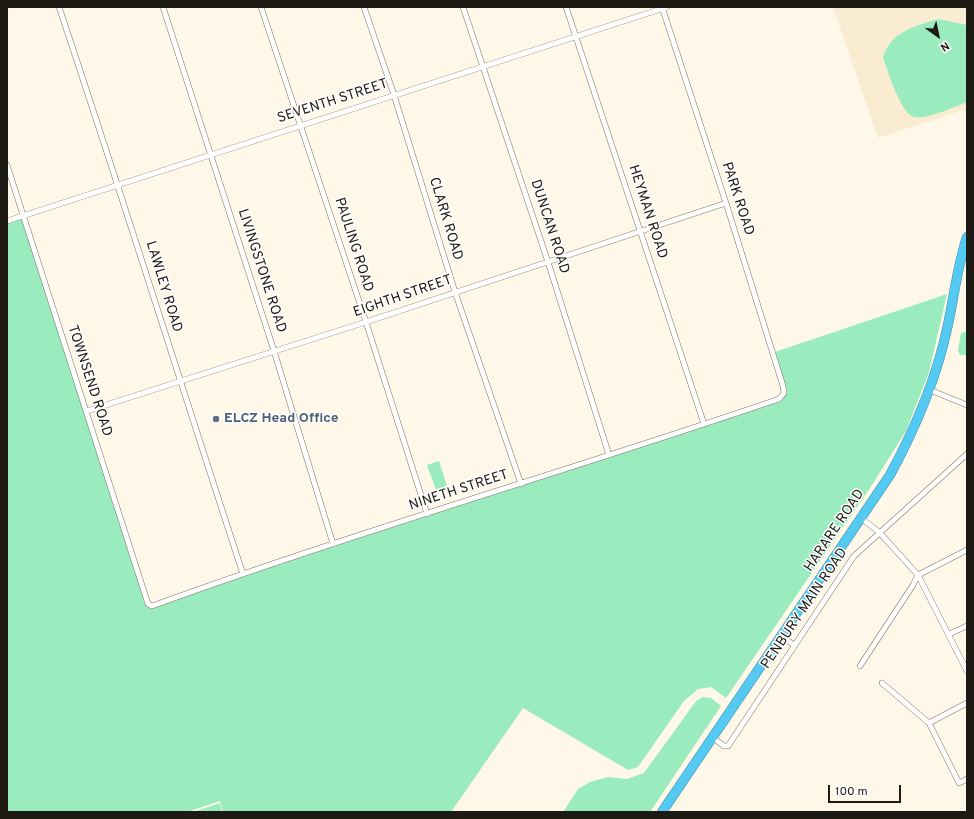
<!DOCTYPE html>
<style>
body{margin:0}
#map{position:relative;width:974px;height:819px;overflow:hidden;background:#fff7e8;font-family:Overpass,sans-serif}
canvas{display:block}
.frame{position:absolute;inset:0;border:8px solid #1d1913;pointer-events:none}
.north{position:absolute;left:918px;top:16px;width:40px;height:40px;-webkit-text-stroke:3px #fff;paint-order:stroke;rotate:147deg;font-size:11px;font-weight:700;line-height:16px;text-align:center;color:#1d1913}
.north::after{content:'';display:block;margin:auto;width:14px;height:18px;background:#1d1913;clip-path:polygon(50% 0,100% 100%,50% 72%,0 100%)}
.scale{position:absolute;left:828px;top:785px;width:73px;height:18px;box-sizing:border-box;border:2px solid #1d1913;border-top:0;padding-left:5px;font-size:12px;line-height:14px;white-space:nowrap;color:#1d1913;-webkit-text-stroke:3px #fff;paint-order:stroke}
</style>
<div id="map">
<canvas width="974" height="819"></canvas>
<div class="frame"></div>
<div class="north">N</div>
<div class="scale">100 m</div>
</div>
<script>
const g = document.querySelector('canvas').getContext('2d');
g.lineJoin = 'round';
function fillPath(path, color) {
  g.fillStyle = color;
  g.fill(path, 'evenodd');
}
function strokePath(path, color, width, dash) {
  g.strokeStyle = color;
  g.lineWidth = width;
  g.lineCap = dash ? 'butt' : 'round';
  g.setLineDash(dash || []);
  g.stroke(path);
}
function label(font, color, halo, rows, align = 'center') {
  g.font = font + ' Overpass,sans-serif';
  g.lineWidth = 3;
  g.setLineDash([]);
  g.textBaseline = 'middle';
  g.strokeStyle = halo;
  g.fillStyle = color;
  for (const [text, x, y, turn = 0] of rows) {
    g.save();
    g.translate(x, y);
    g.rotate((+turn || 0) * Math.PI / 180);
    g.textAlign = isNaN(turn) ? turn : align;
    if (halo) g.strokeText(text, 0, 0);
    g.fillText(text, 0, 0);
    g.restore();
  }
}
fillPath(new Path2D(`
 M833,7H967V109L878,138Z`), '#faecd3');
fillPath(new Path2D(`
 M938,19L967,25V102C954,107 926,120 914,117C901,114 888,71 883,58C890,32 915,26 938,19Z
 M23,216L148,608L343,543L782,401L787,390L775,352L947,294L929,372L906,431L870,488L726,698L711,687L698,689L684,701L638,767L628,770L523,708L451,812H223L220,801L187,812H7V221Z
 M967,331V355H960L958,350L961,333Z
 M439,461L447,486L436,490L427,465Z
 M703,697L711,698L721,706L650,812H563L578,789L590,782L608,777L627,779L644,773L696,701Z
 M220,803L222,812H193Z`), '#9aebbe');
const street = new Path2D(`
 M59,7C122,195 181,385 243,574
 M163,7L274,351L333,544
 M261,7L366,322L427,514
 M364,7L394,95L455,292L521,484
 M463,7L548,262L609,455
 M566,7L704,424
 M7,165L148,604L152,606C359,531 571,470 779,399L784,393L783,386L726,203L662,7
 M7,221L667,7
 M930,390L967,405
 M87,411L366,322L726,203
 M861,518L879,532L918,575L967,671
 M949,634L967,626
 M781,636L794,645
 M860,666L913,585L918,575L967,550
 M882,683L929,723L959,783L967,779
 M929,723L967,703
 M712,737L724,746H728L854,556L967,454`);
const highway = new Path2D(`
 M662,812L890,475C915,429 936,380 947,329C954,298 957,267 967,237`);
strokePath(street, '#7e7564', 6);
strokePath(highway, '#418ca5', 10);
strokePath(street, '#fff', 5);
strokePath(highway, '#54caf3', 9);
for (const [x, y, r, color] of [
 [216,419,4,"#5c6f8a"]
]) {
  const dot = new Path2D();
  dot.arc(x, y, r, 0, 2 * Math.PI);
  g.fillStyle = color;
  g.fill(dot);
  strokePath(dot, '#fff', 1.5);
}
label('14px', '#1d1913', '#fff', [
 ["SEVENTH STREET",333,102,-18],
 ["PARK ROAD",737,199,72],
 ["HEYMAN ROAD",647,212,72],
 ["CLARK ROAD",445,219,73],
 ["DUNCAN ROAD",549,227,72],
 ["PAULING ROAD",353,245,72],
 ["LIVINGSTONE ROAD",261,271,72],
 ["LAWLEY ROAD",163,287,73],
 ["EIGHTH STREET",403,297,-19],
 ["TOWNSEND ROAD",89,381,72],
 ["NINETH STREET",459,491,-18],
 ["HARARE ROAD",835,531,-56],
 ["PENBURY MAIN ROAD",805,609,-56]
]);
label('bold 14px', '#4e5e75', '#fff', [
 ["ELCZ Head Office",224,419]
], 'left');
</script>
